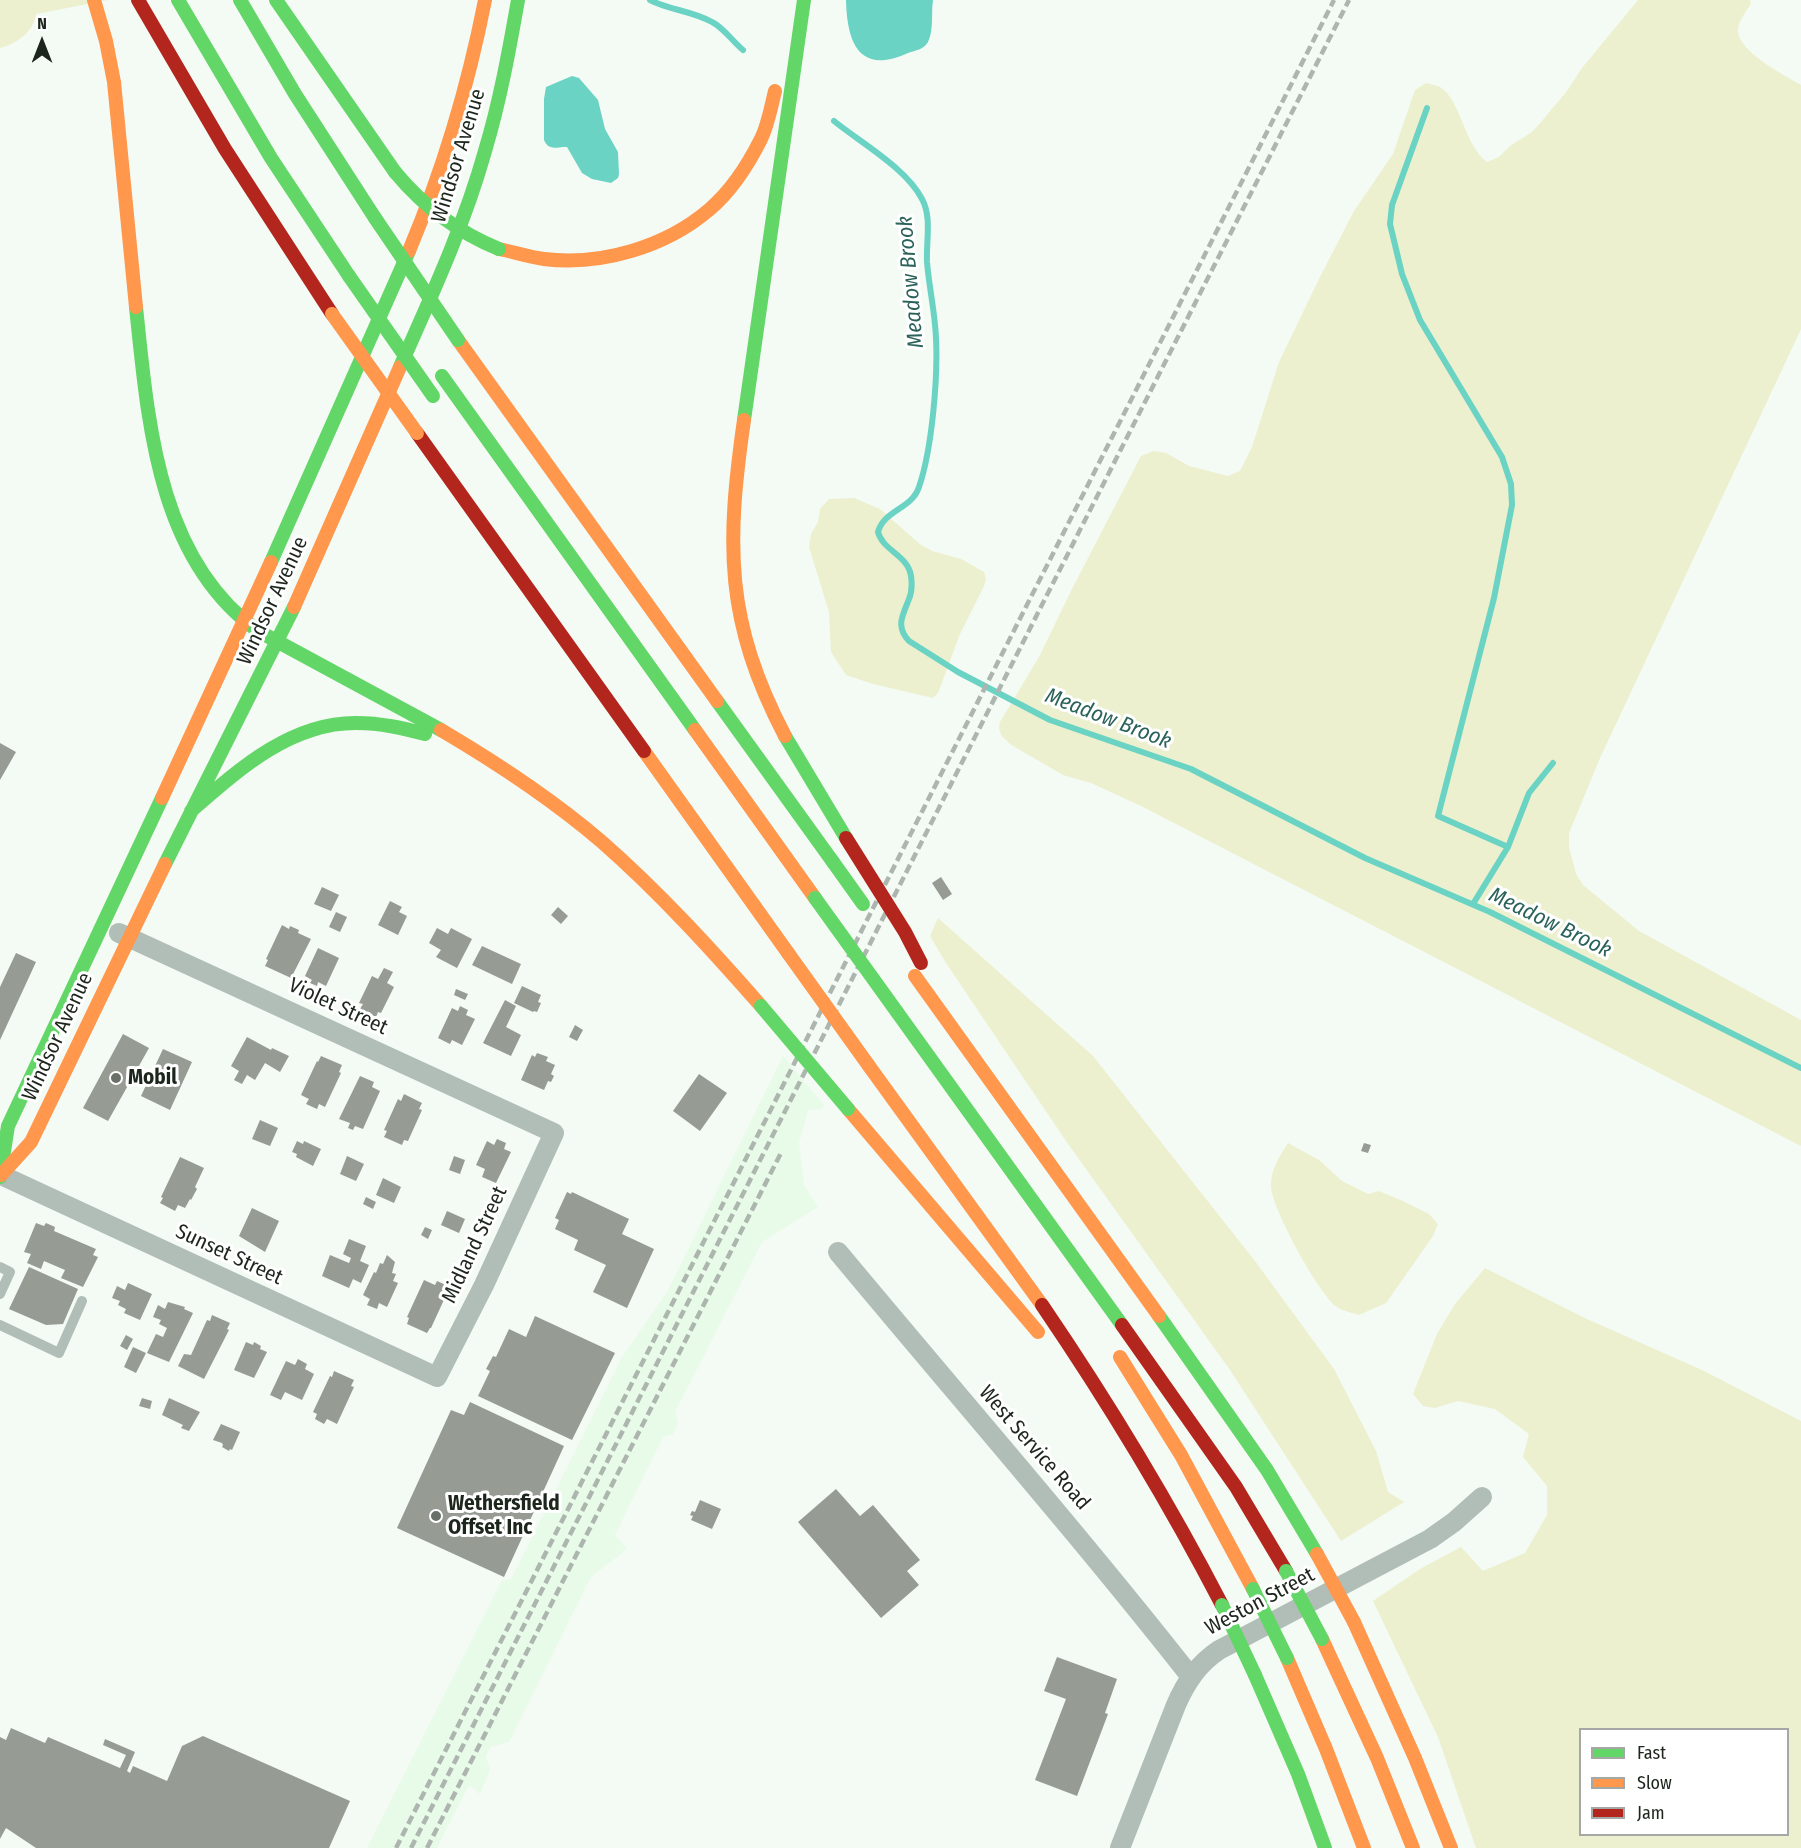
<!DOCTYPE html>
<style>
body{margin:0}
#map{position:relative;width:1801px;height:1848px;overflow:hidden;background:#f4faf4;font-family:"Fira Sans Condensed",sans-serif}
canvas{display:block}
.legend{position:absolute;left:1579px;top:1728px;width:210px;height:108px;box-sizing:border-box;background:#fff;border:2px solid #a5a8a5;margin:0;padding:8px 10px;list-style:none;font-size:18px;color:#1d261d}
.legend li{display:flex;align-items:center;gap:12px;height:30px}
.legend b{width:30px;border:2px solid #a5a8a5}
.north{position:absolute;left:12px;top:12px;width:60px;height:60px;-webkit-text-stroke:4px #fff;paint-order:stroke;rotate:0deg;font-size:16px;font-weight:700;line-height:24px;text-align:center;color:#1d261d}
.north::after{content:'';display:block;margin:auto;width:21px;height:27px;background:#1d261d;clip-path:polygon(50% 0,100% 100%,50% 72%,0 100%)}
</style>
<div id="map">
<canvas width="1801" height="1848"></canvas>
<ul class="legend">
<li><b style="height:8px;background:#63d668"></b>Fast</li>
<li><b style="height:8px;background:#ff974d"></b>Slow</li>
<li><b style="height:8px;background:#b3261e"></b>Jam</li>
</ul>
<div class="north">N</div>
</div>
<script>
const g = document.querySelector('canvas').getContext('2d');
g.lineJoin = 'round';
function fillPath(path, color) {
  g.fillStyle = color;
  g.fill(path, 'evenodd');
}
function strokePath(path, color, width, dash) {
  g.strokeStyle = color;
  g.lineWidth = width;
  g.lineCap = dash ? 'butt' : 'round';
  g.setLineDash(dash || []);
  g.stroke(path);
}
function label(font, color, halo, rows, align = 'center') {
  g.font = font + ' "Fira Sans Condensed",sans-serif';
  g.lineWidth = 6;
  g.setLineDash([]);
  g.textBaseline = 'middle';
  g.strokeStyle = halo;
  g.fillStyle = color;
  for (const [text, x, y, turn = 0] of rows) {
    g.save();
    g.translate(x, y);
    g.rotate((+turn || 0) * Math.PI / 180);
    g.textAlign = isNaN(turn) ? turn : align;
    if (halo) g.strokeText(text, 0, 0);
    g.fillText(text, 0, 0);
    g.restore();
  }
}
fillPath(new Path2D(`
 M783,1056L825,1106L821,1109L808,1111L799,1143L804,1185L818,1207L762,1242L675,1412L678,1423L673,1434L663,1437L615,1535L627,1549L591,1577L509,1742L490,1747L486,1757L490,1770L480,1794L469,1785L437,1848H367L502,1580L511,1579L622,1357L667,1292Z`), '#e8fbe8');
fillPath(new Path2D(`
 M0,0H108L36,14C33,33 17,43 0,48Z
 M1638,0H1750L1751,4C1746,11 1738,22 1738,30C1737,51 1784,75 1801,85V329L1600,758L1569,833V847L1576,874L1583,885L1639,931L1801,1020V1146L1143,807L1091,783L1063,775L1010,744L1001,735L999,728L1000,722L1039,657L1072,589L1141,456L1154,451L1166,453L1189,466L1228,476L1240,471L1252,447L1279,362L1320,277L1354,211L1393,154L1415,90L1426,83C1430,84 1436,85 1440,87C1461,100 1464,145 1487,162L1499,157L1510,146L1532,132L1541,122L1567,91L1582,68Z
 M854,498L880,509L921,545L932,551L961,559L984,572L986,579L984,586L960,634L938,693L933,698L873,684L846,675L831,652L829,612L809,547L811,534L818,522L820,509L829,499Z
 M938,918L1093,1056L1255,1261L1334,1369L1376,1451L1388,1492L1404,1502L1341,1541L1230,1370L1066,1141L946,963L930,936Z
 M1288,1143L1319,1160L1342,1181L1368,1194L1379,1191L1403,1201L1429,1214L1438,1224L1433,1236L1386,1303L1359,1315C1353,1313 1343,1311 1337,1307C1319,1295 1271,1207 1271,1186C1271,1169 1279,1157 1288,1143Z
 M1485,1268L1587,1319L1702,1370L1801,1421V1848H1476L1438,1737L1373,1601L1420,1569L1461,1547L1483,1571L1525,1553L1547,1515V1486L1523,1457L1529,1434L1495,1409L1458,1401L1435,1408L1423,1406L1413,1394L1437,1334L1455,1304ZM1580,1730H1788V1834H1580Z`), '#ecf0ce');
fillPath(new Path2D(`
 M846,0H933C931,13 934,30 928,42C923,50 916,50 908,53C860,75 847,44 846,0Z
 M572,76L579,78L598,100L605,129L618,152L619,174L618,178L611,183L592,179L582,173L567,147C558,146 549,152 544,140V99L546,87Z`), '#6ad3c4');
strokePath(new Path2D(`
 M650,0C669,10 693,11 712,22C724,28 732,41 743,50
 M1427,108L1392,205L1390,224L1402,274L1420,320L1502,457L1511,484L1512,505L1494,598L1438,816L1508,847L1473,904
 M834,121C861,143 906,168 922,199C932,217 926,241 927,262C929,287 935,312 936,338C938,378 932,449 919,487C912,509 884,510 878,532C883,551 908,555 911,576C912,583 912,592 909,599C903,615 895,626 909,641L958,672L1050,720L1191,769L1365,858L1490,912L1801,1068
 M1508,847L1529,793L1553,763`), '#6ad3c4', 6);
fillPath(new Path2D(`
 M0,743L16,752L0,780Z
 M941,877L952,894L943,900L932,883Z
 M322,887L339,895L331,911L314,904Z
 M390,901L402,907L399,912L407,916L398,935L378,925Z
 M558,907L568,916L561,924L551,915Z
 M336,912L347,917L340,932L329,927Z
 M282,925L289,929L290,926L299,930L298,933L311,939L291,978L265,966L268,960L266,959Z
 M437,928L448,934L451,928L472,939L457,968L436,957L441,950L429,943Z
 M482,946L521,964L512,984L472,965Z
 M318,948L339,958L326,986L318,982L317,986L310,983L312,980L305,976Z
 M16,953L36,962L0,1040V987Z
 M384,968L393,972L387,983L394,987L381,1013L378,1012L376,1017L360,1009L363,1004L359,1003L372,976L378,979Z
 M522,986L541,995L538,1002L541,1003L537,1012L534,1011L533,1012L514,1003Z
 M456,989L468,994L465,1000L454,995Z
 M505,1000L516,1006L506,1027L521,1035L511,1056L483,1043Z
 M460,1006L468,1010L466,1015L475,1019L462,1045L452,1040L450,1044L438,1038L452,1008L458,1011Z
 M575,1025L583,1030L577,1041L569,1037Z
 M123,1034L149,1048L108,1121L83,1108Z
 M247,1037L271,1050L272,1048L289,1056L280,1072L265,1063L255,1080L247,1075L242,1084L234,1080L239,1071L231,1066Z
 M163,1049L192,1062L170,1110L141,1096Z
 M537,1053L548,1057L546,1061L555,1065L551,1074L554,1076L551,1082L548,1081L544,1090L521,1080L532,1055L535,1057Z
 M321,1056L342,1065L339,1072L341,1073L325,1107L319,1104L317,1109L306,1104L309,1099L301,1095L317,1061L318,1062Z
 M699,1074L727,1093L700,1131L673,1111Z
 M360,1076L374,1082L372,1087L380,1091L363,1129L355,1126L353,1130L348,1128L350,1123L339,1119Z
 M404,1094L422,1103L419,1109L422,1110L408,1141L404,1140L402,1145L384,1137L387,1131L384,1130L398,1099L401,1101Z
 M260,1120L278,1128L270,1146L252,1139Z
 M497,1139L506,1143L504,1149L511,1152L496,1183L482,1177L485,1169L476,1165L487,1141L494,1145Z
 M297,1141L303,1144L304,1141L321,1149L313,1166L296,1157L297,1154L292,1152Z
 M1364,1143L1371,1145L1368,1153L1361,1151Z
 M347,1156L364,1164L356,1181L340,1174Z
 M454,1156L465,1160L460,1174L449,1170Z
 M180,1157L204,1168L195,1187L197,1189L191,1200L190,1199L185,1208L178,1205L175,1211L160,1203L163,1198L161,1197Z
 M383,1178L401,1187L394,1203L376,1195Z
 M567,1192L571,1194L572,1192L629,1219L622,1234L654,1249L627,1308L593,1292L606,1265L574,1250L578,1240L555,1229L559,1220L555,1218Z
 M366,1197L376,1202L373,1209L363,1204Z
 M252,1208L279,1221L265,1252L239,1236Z
 M447,1211L465,1219L459,1233L441,1225Z
 M36,1223L44,1226L46,1223L55,1227L54,1231L96,1249L93,1255L98,1257L83,1287L61,1278L65,1270L44,1261L41,1269L27,1263L31,1254L24,1252Z
 M425,1227L432,1230L428,1239L421,1235Z
 M349,1239L366,1246L360,1261L369,1265L361,1283L353,1279L349,1288L322,1276L330,1255L349,1263L351,1258L343,1254Z
 M387,1255L395,1262L392,1273L396,1274L393,1281L398,1283L387,1307L379,1303L377,1309L367,1305L370,1299L363,1295L374,1272L376,1273L380,1263L383,1264Z
 M29,1267L78,1289L63,1324L46,1325L9,1309Z
 M424,1280L435,1285L437,1281L446,1285L444,1289L448,1291L431,1328H430L427,1333L407,1324L409,1318L407,1317Z
 M128,1283L152,1294L140,1320L124,1313L126,1309L118,1305L120,1301L112,1298L117,1286L125,1290Z
 M168,1302L185,1307L184,1309L193,1313L169,1362L147,1353L156,1334L163,1337L167,1328L159,1324L161,1320L153,1317L158,1305L165,1309Z
 M212,1315L230,1323L227,1329L229,1330L204,1379L178,1366L184,1354L191,1355L207,1320L210,1321Z
 M535,1316L615,1353L572,1440L478,1396L490,1371L486,1369L493,1356L496,1357L509,1329L526,1337Z
 M126,1335L133,1339L127,1350L120,1346Z
 M246,1342L253,1345L254,1342L261,1346L260,1349L267,1352L254,1378L234,1370Z
 M133,1347L146,1353L136,1373L124,1367Z
 M298,1359L307,1364L305,1369L314,1374L302,1400L285,1392L281,1400L270,1395L286,1361L295,1365Z
 M334,1371L354,1380L351,1386L354,1387L337,1424L327,1419L324,1424L315,1419L317,1414L313,1412L330,1376L332,1377Z
 M142,1398L152,1401L150,1409L139,1406Z
 M169,1398L200,1412L189,1431L181,1428L183,1425L162,1415Z
 M470,1402L564,1446L504,1577L397,1528L451,1410L464,1415Z
 M221,1424L240,1432L232,1450L230,1449L229,1451L222,1447L223,1445L222,1443L213,1440Z
 M836,1489L860,1516L873,1505L920,1560L907,1571L919,1585L881,1618L798,1522Z
 M700,1500L721,1509L712,1529L691,1520L693,1516L690,1515L692,1511L695,1512Z
 M1057,1657L1117,1679L1105,1713L1108,1714L1077,1796L1035,1780L1066,1699L1044,1691Z
 M11,1728L45,1743L48,1737L120,1768L126,1755L103,1745L105,1739L135,1752L127,1771L130,1773L133,1766L167,1781L182,1746L203,1736L350,1801L329,1848H36L6,1828L0,1839V1737L6,1740Z`), '#969b94');
strokePath(new Path2D(`
 M0,1267L10,1272L0,1294
 M0,1325L59,1353L82,1301`), '#b1beb7', 10);
strokePath(new Path2D(`
 M1,1175L437,1377L484,1285L554,1133L119,933
 M838,1252C956,1394 1077,1532 1191,1677
 M1120,1848L1176,1705C1186,1682 1198,1664 1219,1650L1430,1539L1454,1522L1482,1497`), '#b1beb7', 20);
strokePath(new Path2D(`
 M178,0L271,158L349,276
 M240,0L295,94L375,218
 M276,0L395,172
 M136,307C148,421 157,559 258,631L441,730
 M400,367C431,297 464,226 485,151C500,101 509,51 518,0
 M442,376L695,730
 M744,420L804,0
 M271,562L409,251
 M717,701L833,862
 M785,736L846,838
 M191,811C238,770 291,722 357,723C381,723 402,728 425,734
 M165,864L294,607
 M897,1012L1122,1325
 M0,1177L8,1126L162,798
 M1159,1316L1267,1470L1317,1554
 M1255,1675L1298,1774L1325,1848`), '#63d668', 14);
strokePath(new Path2D(`
 M94,0L106,41L114,82L136,307
 M499,249C514,252 529,257 544,259C601,266 666,247 710,209C732,190 748,165 761,139C768,125 771,107 775,91
 M409,251C443,170 468,87 485,0
 M458,340L717,701
 M744,420C726,546 725,621 785,736
 M294,607L400,367
 M441,730C497,763 552,799 602,842C659,892 711,949 761,1006
 M695,730L815,898
 M644,751L788,953
 M162,798L271,562
 M915,976L1159,1316
 M869,1066L1042,1305
 M848,1109L1038,1332
 M1,1175L31,1142L165,864
 M1120,1357L1181,1455L1253,1589
 M1354,1622L1415,1758L1451,1848
 M1322,1639L1377,1758L1413,1848
 M1287,1658L1326,1749L1364,1848`), '#ff974d', 14);
strokePath(new Path2D(`
 M138,0L225,149L332,314
 M417,433L644,751
 M1042,1305C1108,1402 1168,1501 1222,1605
 M1122,1325L1236,1487L1286,1571`), '#b3261e', 14);
strokePath(new Path2D(`
 M396,1848L1334,0
 M411,1848L1349,0
 M427,1848L781,1153`), '#adb5af', 4.5, [9, 4.5]);
strokePath(new Path2D(`
 M395,172C424,207 457,232 499,249
 M375,218L458,340
 M349,276L433,396
 M833,862L863,904
 M815,898L897,1012
 M761,1006L848,1109
 M1286,1571L1322,1639
 M1253,1589L1287,1658
 M1222,1605L1255,1675`), '#63d668', 14);
strokePath(new Path2D(`
 M332,314L417,433
 M788,953L869,1066
 M1317,1554L1354,1622`), '#ff974d', 14);
strokePath(new Path2D(`
 M846,838L905,932L921,963`), '#b3261e', 14);
for (const [x, y, r, color] of [
 [116,1078,6,"#687068"],
 [436,1516,6,"#687068"]
]) {
  const dot = new Path2D();
  dot.arc(x, y, r, 0, 2 * Math.PI);
  g.fillStyle = color;
  g.fill(dot);
  strokePath(dot, '#fff', 2);
}
label('21px', '#1d261d', '#fff', [
 ["Windsor Avenue",459,156,-73],
 ["Windsor Avenue",273,601,-65],
 ["Violet Street",338,1007,25],
 ["Windsor Avenue",58,1037,-65],
 ["Midland Street",475,1245,-65],
 ["Sunset Street",229,1255,25],
 ["West Service Road",1034,1448,49],
 ["Weston Street",1260,1602,-28]
]);
label('bold 21px', '#1d261d', '#fff', [
 ["Mobil",128,1078],
 ["Wethersfield",448,1504],
 ["Offset Inc",448,1528]
], 'left');
label('italic 22px', '#2b635a', '#fff', [
 ["Meadow Brook",911,282,-95],
 ["Meadow Brook",1108,719,21],
 ["Meadow Brook",1550,923,26]
]);
</script>
